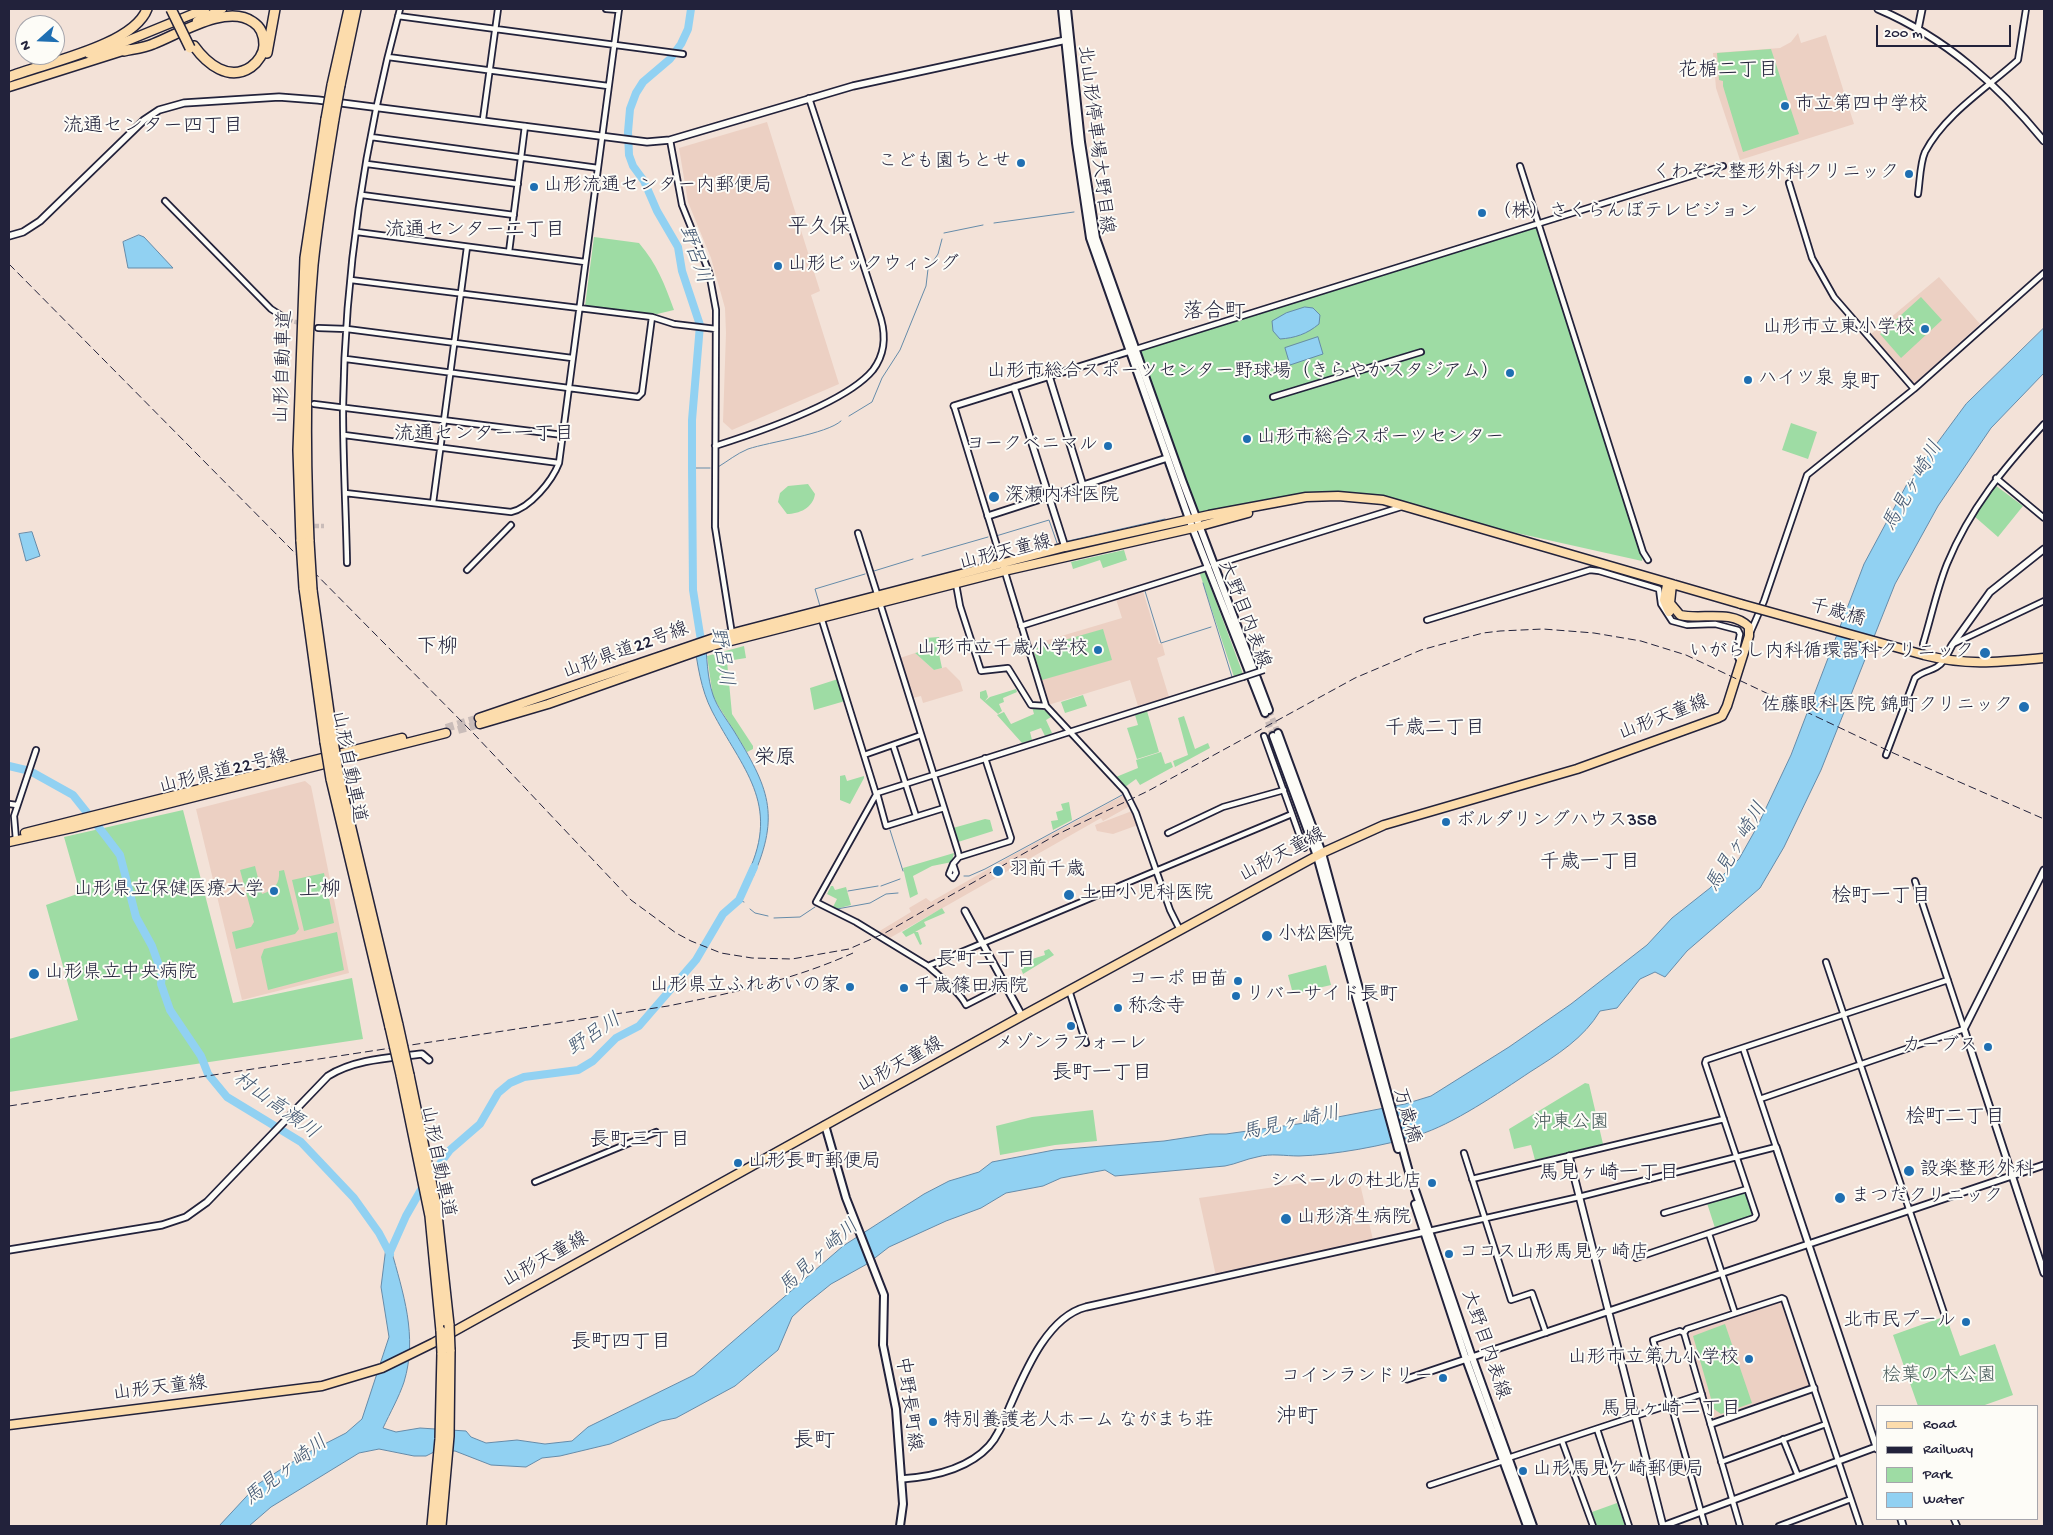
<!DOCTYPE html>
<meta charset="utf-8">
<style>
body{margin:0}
#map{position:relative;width:2053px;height:1535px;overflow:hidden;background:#f3e2d8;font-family:"Gochi Hand",sans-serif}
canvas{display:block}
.frame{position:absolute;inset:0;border:10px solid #22223b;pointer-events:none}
.legend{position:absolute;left:1876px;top:1405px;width:162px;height:115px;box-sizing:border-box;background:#fdfcf7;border:1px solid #a5a5ac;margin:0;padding:6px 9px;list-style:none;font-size:15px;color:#22223b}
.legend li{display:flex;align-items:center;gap:10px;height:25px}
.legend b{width:25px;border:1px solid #a5a5ac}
.north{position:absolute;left:15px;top:15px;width:50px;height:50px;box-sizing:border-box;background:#fdfcf7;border:1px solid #a5a5ac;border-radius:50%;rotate:250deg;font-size:14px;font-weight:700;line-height:20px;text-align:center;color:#22223b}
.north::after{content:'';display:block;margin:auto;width:18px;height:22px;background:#1f6fb2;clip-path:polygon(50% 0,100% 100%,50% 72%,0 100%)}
.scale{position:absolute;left:1876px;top:25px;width:135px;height:22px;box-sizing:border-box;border:2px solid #22223b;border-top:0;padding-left:6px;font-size:15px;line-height:18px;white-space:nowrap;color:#22223b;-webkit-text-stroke:4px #fdfcf7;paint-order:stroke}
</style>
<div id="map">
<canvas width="2053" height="1535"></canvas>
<div class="frame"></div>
<ul class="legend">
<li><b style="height:6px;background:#fcdcac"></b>Road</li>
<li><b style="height:6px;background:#22223b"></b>Railway</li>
<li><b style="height:14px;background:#9edca4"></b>Park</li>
<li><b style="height:14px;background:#91d1f2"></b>Water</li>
</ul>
<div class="north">N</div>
<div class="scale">200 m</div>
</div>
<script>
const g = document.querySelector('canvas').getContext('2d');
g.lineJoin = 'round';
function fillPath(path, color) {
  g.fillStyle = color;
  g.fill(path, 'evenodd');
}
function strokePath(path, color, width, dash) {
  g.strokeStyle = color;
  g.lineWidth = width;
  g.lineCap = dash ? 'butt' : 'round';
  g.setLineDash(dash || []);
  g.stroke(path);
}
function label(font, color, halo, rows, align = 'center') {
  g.font = font + ' "Gochi Hand","Klee One",sans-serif';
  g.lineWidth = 4;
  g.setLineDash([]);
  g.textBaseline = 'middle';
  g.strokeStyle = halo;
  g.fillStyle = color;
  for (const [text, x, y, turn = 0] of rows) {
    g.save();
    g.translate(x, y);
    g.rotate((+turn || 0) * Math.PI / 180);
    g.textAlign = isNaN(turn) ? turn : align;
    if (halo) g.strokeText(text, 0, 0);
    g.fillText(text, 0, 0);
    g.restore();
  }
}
fillPath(new Path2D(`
 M1798,33L1801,43L1826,35L1854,124L1740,160L1716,88L1713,53L1780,48L1791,42Z
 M767,122L820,291L811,295L839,384L732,430L723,422L726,333L725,308L711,258L688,202L679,148Z
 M1939,277L1980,324L1914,384L1871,334Z
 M1143,591L1159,644L1162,643L1165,655L1157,658L1169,697L1138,706L1130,680L1048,705L1031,645L1122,618L1116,599Z
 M915,653L934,670L946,667L960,681L963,691L923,703L921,696L913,698L900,658Z
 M305,781L311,786L349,973L242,1000L196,809Z
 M1124,795L1130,806L1103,821L1101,818L888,939L878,932L911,912L909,908L926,898L931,902L934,900L1011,856Z
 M1132,811L1138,825L1113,834L1097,831L1095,825Z
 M1358,1175L1373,1240L1216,1276L1199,1198Z
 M1781,1301L1784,1303L1811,1383L1809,1387L1717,1420L1712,1417L1689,1335L1691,1332Z`), '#ecd0c3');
fillPath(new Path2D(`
 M1771,49L1799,134L1743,152L1723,86V81L1719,80L1717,53Z
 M1539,223L1643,552L1642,561L1436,515L1383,500L1338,496L1196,518L1136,349Z
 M594,237L639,243C657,264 665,285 674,310L657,314L585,306Z
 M1921,297L1942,320L1901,358L1880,334Z
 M1791,423L1817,432L1808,459L1782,450Z
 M808,484L815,494C813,508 799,514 787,514L778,502L780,493L788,486Z
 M1995,485L2023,506L1998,537L1974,516Z
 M1124,550L1127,560L1103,568L1100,560L1073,569L1071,562Z
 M1205,572L1243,674L1234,677L1200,574Z
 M1103,629L1112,660L1042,680L1033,649Z
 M939,637L942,648L938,649L942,668L934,670L915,653L932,649L931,645L928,646L925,638Z
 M744,646L746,658L727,661L732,714L753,746V749L747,752L713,697L707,656Z
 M838,679L845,701L814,710L810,688Z
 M1016,689L1017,692L1003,698L1004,702L999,704L1002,711L998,714L980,698V692L986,690L988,697L985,701L990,697Z
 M1083,695L1087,706L1065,713L1061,702Z
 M1032,707L1047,711L1051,717L1046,720L1052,733L1045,736L1041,728L1030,732L1032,740L1022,743L997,715L1004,712L1011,724L1034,714Z
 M1147,711L1159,752L1137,759L1127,728L1138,725L1135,715Z
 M1184,716L1195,749L1208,743L1210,748L1175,767L1173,761L1188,755L1178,718Z
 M1161,752L1165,764L1171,762L1173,767L1140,785L1136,779L1125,787L1116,777L1138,768L1136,760Z
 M845,775L847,781L864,776V778L850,804L840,800V776Z
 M1069,802L1072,820L1053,830L1051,821L1058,820L1056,812L1063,810L1061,804Z
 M183,810L233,1003L352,978L363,1039L9,1092V1039L78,1020L46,905L80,893L64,837Z
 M985,819L990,820L993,831L958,842L953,828Z
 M954,853L952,862L932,866L913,876L918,894L910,898L903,868Z
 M255,866L262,894C274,890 280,884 279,871L284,870L299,929L295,934L236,949L232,932L251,927L254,922L240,870Z
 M324,873L334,923L304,931L292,880Z
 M831,886H833L835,890L846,887L851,905L836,909L833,907L837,899L827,894Z
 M942,908L945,913L924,922L926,926L915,932H918L922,944L920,945L914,933L906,937L902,932Z
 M337,932L344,970L268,990L261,957L264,949Z
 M1049,949L1054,955L1023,974L1020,966L1026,961L1045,955L1044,951Z
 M1326,965L1331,985L1293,994L1288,975Z
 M1585,1083L1589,1084L1603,1144L1535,1160L1531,1145L1514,1149L1509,1129Z
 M1093,1110L1097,1141L1055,1145L1000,1155L996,1126L1032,1117Z
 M1745,1192L1753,1216L1715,1228L1707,1203Z
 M1946,1316L1960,1356L1995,1344L2013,1395L1982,1406H1918L1893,1335Z
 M1725,1324L1752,1403L1721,1414L1714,1409L1693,1336Z
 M1617,1503L1625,1526H1597L1592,1512Z`), '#9edca4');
const water = new Path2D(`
 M139,235L144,237L173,268H128L123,242Z
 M1305,307L1313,308L1320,315L1319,324C1307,334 1295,338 1280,339L1273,331L1272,321L1286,313Z
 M2044,328V373L1991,428L1938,506L1895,584L1821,770L1784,847L1760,888L1687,951L1665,977L1655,972L1640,979L1617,1008L1600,1011C1584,1038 1557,1055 1530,1072C1500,1092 1452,1125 1418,1135C1385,1146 1333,1155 1299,1156C1285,1156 1271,1153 1257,1157C1246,1159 1236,1164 1225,1166L1115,1176L1105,1170L1061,1178L1043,1186L1006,1193L981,1208L946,1221L889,1247L867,1264L831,1284L805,1305L792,1317L778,1350L735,1386L676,1418L661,1421L610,1444L560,1456L542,1458L526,1467L491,1465L455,1451H436L426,1456H414L379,1449L359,1453L271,1507L249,1526H219L258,1484L305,1454L346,1433L362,1419L389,1337L381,1287L386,1247L391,1249C403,1293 418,1336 404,1382C399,1397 390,1413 383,1428L396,1432L420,1428L466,1431L471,1437L486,1443L517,1440L545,1444L572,1441L588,1427L694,1375L843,1246L924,1194L949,1181L979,1172L992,1162L1054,1150L1164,1141L1210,1134H1226L1312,1122L1405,1104L1431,1096L1509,1047L1571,1004L1647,945L1672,918L1710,888L1739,859L1757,827L1791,755L1864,564L1907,484L1966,404Z
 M1318,337L1323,354L1290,365L1285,348Z
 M32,532L40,556L26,561L19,534Z
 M705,638C707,657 707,677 713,695C717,707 727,720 734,731C768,787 781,814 753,877L748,873C781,803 742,769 712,711C701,690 697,663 694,640Z`);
fillPath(water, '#91d1f2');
strokePath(water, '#658ba9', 1);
strokePath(new Path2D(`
 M994,223L1074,212
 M944,233L983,225
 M849,416L872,402L882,378L900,350L926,286L928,269L938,254L942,239
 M718,467C728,461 736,454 748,449C769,442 827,434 841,421
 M692,468H710
 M996,536L1049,520L1057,543
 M1068,541L1165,519
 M922,556L988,537
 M874,571L913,559
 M1203,583L1232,677
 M1145,591L1161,643L1211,627
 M820,606L815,589L865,574
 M826,624L831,640
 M850,704L865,752
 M867,757L876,786
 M890,828L939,812
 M890,830L903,871
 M964,876H969L985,869L1122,795
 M881,886L900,879
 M848,891L878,886
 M739,900L744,902
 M820,900L866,817
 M750,909L755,913L768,916
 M837,909L870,903L886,894L898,893
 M774,918L800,917L815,907`), '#658ba9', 1);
strokePath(new Path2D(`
 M691,9L688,29L681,44L670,59L643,82L636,93L630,109L628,132L629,155L633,166L644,181L657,211L678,247L682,271L700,325L692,420V468L693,590L702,647
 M9,766L30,771L73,795L104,834L120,855L136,917L152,946L162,974L161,984L170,1010L201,1056L208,1074L227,1097L301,1142L354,1198L379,1233L390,1254
 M390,1252L406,1216L422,1188L450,1150L480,1124L498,1093L510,1083L524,1077L578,1070L593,1061L616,1038L639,1026L696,960L723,914L739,900L754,867`), '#91d1f2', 8);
strokePath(new Path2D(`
 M288,320L318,328
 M308,526H324`), '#c9bcb9', 4.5, [4.5, 2]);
strokePath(new Path2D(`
 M1269,710L1278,733
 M1265,713L1273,736`), '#c9bcb9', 6, [6, 3]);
strokePath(new Path2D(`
 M446,728L479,718
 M458,730L480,724`), '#c9bcb9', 8, [8, 4]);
const minor = new Path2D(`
 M606,9L619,10
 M398,16L683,54
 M388,57L608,86
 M483,119L498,9
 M371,137L598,168
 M670,140L682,205L709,272L716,310L715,527L732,634
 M367,164L518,184
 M1520,166L1643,552L1648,560
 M1789,183L1812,258L1834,297L1914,389
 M1918,194C1920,181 1920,163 1925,152C1945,114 1987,88 2018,60L2026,9
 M362,195L514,215
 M165,201L271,309L288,320
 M357,232L585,262
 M509,252L525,126
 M351,280L652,317L674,324L716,329
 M318,328L347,329L572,358
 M1133,350L1723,166
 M346,359L638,397L642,393L652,317
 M1273,397L1421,352
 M314,404L563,435
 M954,406L1046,706L1125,791L1136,813L1170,910L1180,930
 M344,435L559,463
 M715,446C756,433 846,403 873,370C885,354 886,337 881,319L809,98
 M1996,478L2044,518
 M345,493L511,512C530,508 552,481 559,463L619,9
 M433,503L467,247
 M858,533L958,852L959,857L953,864L956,873L953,878L949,874L953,864
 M347,563C346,512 343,460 343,408C345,274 365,138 400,9
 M1214,565L1401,507
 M467,570L511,525
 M956,584L960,606L981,671L1008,668L1031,705L1046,706
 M821,617L876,794
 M1427,620L1590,570L1599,571L1659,589L1661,604L1672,621L1687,625L1715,624L1738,630L1740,634L1736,654L1740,661
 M1021,626L1209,567
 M1751,631L1764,601L1807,475L1914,389L2044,273
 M1923,644C1931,618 1937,589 1947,564C1970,508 2004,468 2044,424
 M1953,644L2044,601
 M1243,677L877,793L816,902L856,922L928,966L1292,814L1304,848
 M1264,736L1292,814
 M893,745L916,816
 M864,755L921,735
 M1886,755L1915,678C1925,669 1936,672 1944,660
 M877,793L886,826L944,808
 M9,804L17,805
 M1168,833L1223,807L1284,790
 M16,840L14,816L36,750
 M959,857L1010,841L1011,838L985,758
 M1826,962L1944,1313
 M928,966C940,977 959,991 966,1005L1005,985
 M1069,990L1086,1043
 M1760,1099L1964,1029L1915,881
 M1464,1153L1511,1300L1532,1293L1546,1333
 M1472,1179L1724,1119
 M535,1182L656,1132
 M1664,1213L1747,1189
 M1429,1231L1579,1197L1776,1147L1743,1048
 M1709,1234L1735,1313
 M1636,1258L1754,1218L1756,1215L1705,1063L1706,1060L1948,980
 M1684,1333L1680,1331L1653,1340L1705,1526
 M1597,1429L1629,1526
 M1783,1439L1798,1476
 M1562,1441L1593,1526
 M1508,1458L1702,1394
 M1721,1462L1826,1424
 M1430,1485L1503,1461
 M1954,1519L1957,1526
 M1740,1526L1684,1333L1687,1329L1782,1298L1784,1299L1860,1526
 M1779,1526L1851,1499`);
const tertiary = new Path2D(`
 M1878,9C1946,38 1998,85 2044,141
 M1918,29L1922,9
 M9,236L23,232L40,221L144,120L159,110L184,103L279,97L318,100L647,142L670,140L853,86L1066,40
 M1049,376L1083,486
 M1014,387L1065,547
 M954,406L1130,351
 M988,516L1167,458
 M1944,660L1952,645L1990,592L2044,549
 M2044,870L1964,1029L2044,1273
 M965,911L1022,1016
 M1776,1147L1877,1449
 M1569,1156L1663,1526L1876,1447
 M9,1250L162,1225L186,1217L207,1202L328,1076C355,1059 390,1058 422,1054L429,1060
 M1407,1379L2044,1165
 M1711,1424L1814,1388
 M901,1479C931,1477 967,1470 989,1446C999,1435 1004,1420 1010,1406C1025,1372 1047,1317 1086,1307L1424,1232
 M1901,1519L1903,1526`);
const secondary = new Path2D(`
 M1062,9L1076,143L1090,238L1189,519L1265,713
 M1067,9L1081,142L1096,238L1182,480L1269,710
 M1278,733L1322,853L1409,1172L1472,1357L1533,1526
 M1273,736L1317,856L1398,1149
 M825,1125L846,1198L884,1295L883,1345L896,1409L903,1504L900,1526
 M1415,1204L1466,1359L1527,1526`);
const primary = new Path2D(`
 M1667,585L1664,600L1669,612
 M1924,655C1967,666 2000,662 2044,658
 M479,718L714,638L1065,547L1209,515L1306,497L1338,496L1383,500L1741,604
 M480,724L548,704L715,645L1004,571L1193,528L1248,513
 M25,833L402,738
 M9,842L72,828L446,733
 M9,1425L322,1386L382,1368L433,1343L1022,1016L1322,853L1384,825L1577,769L1718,718L1722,716L1727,706L1749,636V627C1732,609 1701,620 1680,615L1670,603L1672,584`);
const trunk = new Path2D(`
 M197,21L222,9
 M89,54L122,43L205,9
 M9,87L129,49`);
const motorway = new Path2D(`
 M124,51C133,49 144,48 153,44C179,34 227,3 253,22C261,27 264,35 264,45C264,53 258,62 251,67C229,82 207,64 194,46
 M267,53L275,9
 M9,77C44,63 133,46 147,9
 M332,85L349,9
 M340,85L356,9
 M301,541L298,450L305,258L326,119
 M309,541C305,450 305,357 313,265C318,216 326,168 334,119
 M304,588L325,742
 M312,590L333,741
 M339,778L398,1025
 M331,779L390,1027
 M401,1075L430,1216L441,1331
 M409,1075L436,1205L449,1325
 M432,1526L440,1439L442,1353
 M441,1526L449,1436L450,1350`);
strokePath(minor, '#22223b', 8);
strokePath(tertiary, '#22223b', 9);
strokePath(secondary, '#22223b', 10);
strokePath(primary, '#22223b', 11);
strokePath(trunk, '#22223b', 11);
strokePath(motorway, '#22223b', 12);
strokePath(minor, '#fdfcf7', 4.5);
strokePath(tertiary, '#fdfcf7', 5.5);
strokePath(secondary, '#fdfcf7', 6);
strokePath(primary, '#fcdcac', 8);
strokePath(trunk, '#fcdcac', 8);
strokePath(motorway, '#fcdcac', 9);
strokePath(new Path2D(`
 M9,264L474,734L631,900L676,933L691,941L721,953L752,958L792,959L849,949L885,933L1056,835L1148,791L1355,678L1421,650L1483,633L1500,631L1543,629L1594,633L1641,641L1686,655L1891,752L2044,819
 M9,1106L668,1006C732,993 793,980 853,953`), '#22223b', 1, [8, 4]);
const minorBridge = new Path2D(`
 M1243,677L1264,670`);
const primaryBridge = new Path2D(`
 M1741,604L1924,655`);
const motorwayBridge = new Path2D(`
 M171,9L190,48
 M326,119L332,85
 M334,119L340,85
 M301,541L304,588
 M309,541L312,590
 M333,741L339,778
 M325,742L331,779
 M398,1025L409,1075
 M390,1027L401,1075
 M449,1325L450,1350
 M441,1331L442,1353`);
strokePath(minorBridge, '#22223b', 8, []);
strokePath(primaryBridge, '#22223b', 11, []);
strokePath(motorwayBridge, '#22223b', 12, []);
strokePath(minorBridge, '#fdfcf7', 4.5);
strokePath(primaryBridge, '#fcdcac', 8);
strokePath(motorwayBridge, '#fcdcac', 9);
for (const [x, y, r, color] of [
 [1785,106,5,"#1f6fb2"],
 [1021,163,5,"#1f6fb2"],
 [1909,174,5,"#1f6fb2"],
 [534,187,5,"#1f6fb2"],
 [1482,213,5,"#1f6fb2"],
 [778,266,5,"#1f6fb2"],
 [1925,329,5,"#1f6fb2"],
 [1510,373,5,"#1f6fb2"],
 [1748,380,5,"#1f6fb2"],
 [1247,439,5,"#1f6fb2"],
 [1108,446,5,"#1f6fb2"],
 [994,497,6,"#1f6fb2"],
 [1098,650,5,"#1f6fb2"],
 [1985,653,6,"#1f6fb2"],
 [2024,707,6,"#1f6fb2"],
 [1446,822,5,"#1f6fb2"],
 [998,871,6,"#1f6fb2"],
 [274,891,5,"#1f6fb2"],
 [1069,895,6,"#1f6fb2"],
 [1267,936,6,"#1f6fb2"],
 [34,974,6,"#1f6fb2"],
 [1238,981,5,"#1f6fb2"],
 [850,987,5,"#1f6fb2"],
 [904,988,5,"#1f6fb2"],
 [1236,996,5,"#1f6fb2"],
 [1118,1008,5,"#1f6fb2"],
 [1071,1026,5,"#1f6fb2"],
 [1988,1047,5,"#1f6fb2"],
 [738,1163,5,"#1f6fb2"],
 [1909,1171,6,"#1f6fb2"],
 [1432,1183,5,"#1f6fb2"],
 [1840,1198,6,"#1f6fb2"],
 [1286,1219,6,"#1f6fb2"],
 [1449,1254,5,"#1f6fb2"],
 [1966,1322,5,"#1f6fb2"],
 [1749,1359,5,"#1f6fb2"],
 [1443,1378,5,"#1f6fb2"],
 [933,1422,5,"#1f6fb2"],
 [1523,1471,5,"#1f6fb2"]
]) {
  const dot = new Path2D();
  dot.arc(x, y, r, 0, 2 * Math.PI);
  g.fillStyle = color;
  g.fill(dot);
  strokePath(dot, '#fdfcf7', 2);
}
label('19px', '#22223b', '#fdfcf7', [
 ["市立第四中学校",1795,106],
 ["こども園ちとせ",1011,163,"right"],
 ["くわぞえ整形外科クリニック",1899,174,"right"],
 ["山形流通センター内郵便局",544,187],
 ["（株）さくらんぼテレビジョン",1492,213],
 ["山形ビックウィング",788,266],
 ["山形市立東小学校",1915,329,"right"],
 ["山形市総合スポーツセンター野球場（きらやかスタジアム）",1500,373,"right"],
 ["ハイツ泉",1758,380],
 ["山形市総合スポーツセンター",1257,439],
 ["ヨークベニマル",1098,446,"right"],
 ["深瀬内科医院",1005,497],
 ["山形市立千歳小学校",1088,650,"right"],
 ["いがらし内科循環器科クリニック",1974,653,"right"],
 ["佐藤眼科医院 錦町クリニック",2013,707,"right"],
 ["ボルダリングハウス358",1456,822],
 ["羽前千歳",1009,871],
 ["山形県立保健医療大学",264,891,"right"],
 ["土田小児科医院",1080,895],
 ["小松医院",1278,936],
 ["山形県立中央病院",45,974],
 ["コーポ 田苗",1228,981,"right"],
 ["山形県立ふれあいの家",840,987,"right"],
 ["千歳篠田病院",914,988],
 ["リバーサイド長町",1246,996],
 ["称念寺",1128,1008],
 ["メゾンラフォーレ",1071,1045,"center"],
 ["カーブス",1978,1047,"right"],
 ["山形長町郵便局",748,1163],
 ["設楽整形外科",1920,1171],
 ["シベールの杜北店",1422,1183,"right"],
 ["まつだクリニック",1851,1198],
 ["山形済生病院",1297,1219],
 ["ココス山形馬見ヶ崎店",1459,1254],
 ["北市民プール",1956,1322,"right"],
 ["山形市立第九小学校",1739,1359,"right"],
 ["コインランドリー",1433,1378,"right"],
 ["特別養護老人ホーム ながまち荘",943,1422],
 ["山形馬見ケ崎郵便局",1533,1471]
], 'left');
label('19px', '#22223b', '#fdfcf7', [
 ["北山形停車場大野目線",1094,140,83],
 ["山形自動車道",285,367,-88],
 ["山形天童線",1006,554,-14],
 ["千歳橋",1837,614,16],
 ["大野目内表線",1243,615,69],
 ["山形県道22号線",626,652,-20],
 ["山形天童線",1664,719,-21],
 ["山形自動車道",347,767,79],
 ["山形県道22号線",224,773,-14],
 ["山形天童線",1283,856,-28],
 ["山形天童線",901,1066,-29],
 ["万歳橋",1405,1116,74],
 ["山形自動車道",436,1162,79],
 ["山形天童線",546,1261,-29],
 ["大野目内表線",1484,1345,71],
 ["山形天童線",160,1390,-7],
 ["中野長町線",907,1404,82]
]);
label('19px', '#475a5a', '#fdfcf7', [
 ["沖東公園",1571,1124],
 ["桧葉の木公園",1939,1377]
]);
label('20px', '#22223b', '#fdfcf7', [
 ["花楯二丁目",1728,72],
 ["流通センター四丁目",153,128],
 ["流通センター二丁目",475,232],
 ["泉町",1860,384],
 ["流通センター一丁目",484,436],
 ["千歳二丁目",1435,730],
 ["千歳一丁目",1590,864],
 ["桧町一丁目",1881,898],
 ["長町二丁目",986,962],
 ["長町一丁目",1102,1075],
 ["桧町二丁目",1955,1119],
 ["長町三丁目",640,1142],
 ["馬見ヶ崎一丁目",1609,1175],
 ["長町四丁目",621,1344],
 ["馬見ヶ崎二丁目",1671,1411]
]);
label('italic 20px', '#435772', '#fdfcf7', [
 ["野呂川",693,255,71],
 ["馬見ヶ崎川",1914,487,-60],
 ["野呂川",720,657,81],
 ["馬見ヶ崎川",1738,848,-59],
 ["野呂川",595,1036,-34],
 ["村山高瀬川",275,1107,36],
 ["馬見ヶ崎川",1291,1125,-12],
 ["馬見ヶ崎川",820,1258,-42],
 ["馬見ヶ崎川",287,1472,-38]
]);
label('21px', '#22223b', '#fdfcf7', [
 ["平久保",819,229],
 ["落合町",1214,314],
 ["下柳",437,649],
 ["栄原",775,760],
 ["上柳",320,892],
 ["沖町",1297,1419],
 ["長町",814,1443]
]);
</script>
